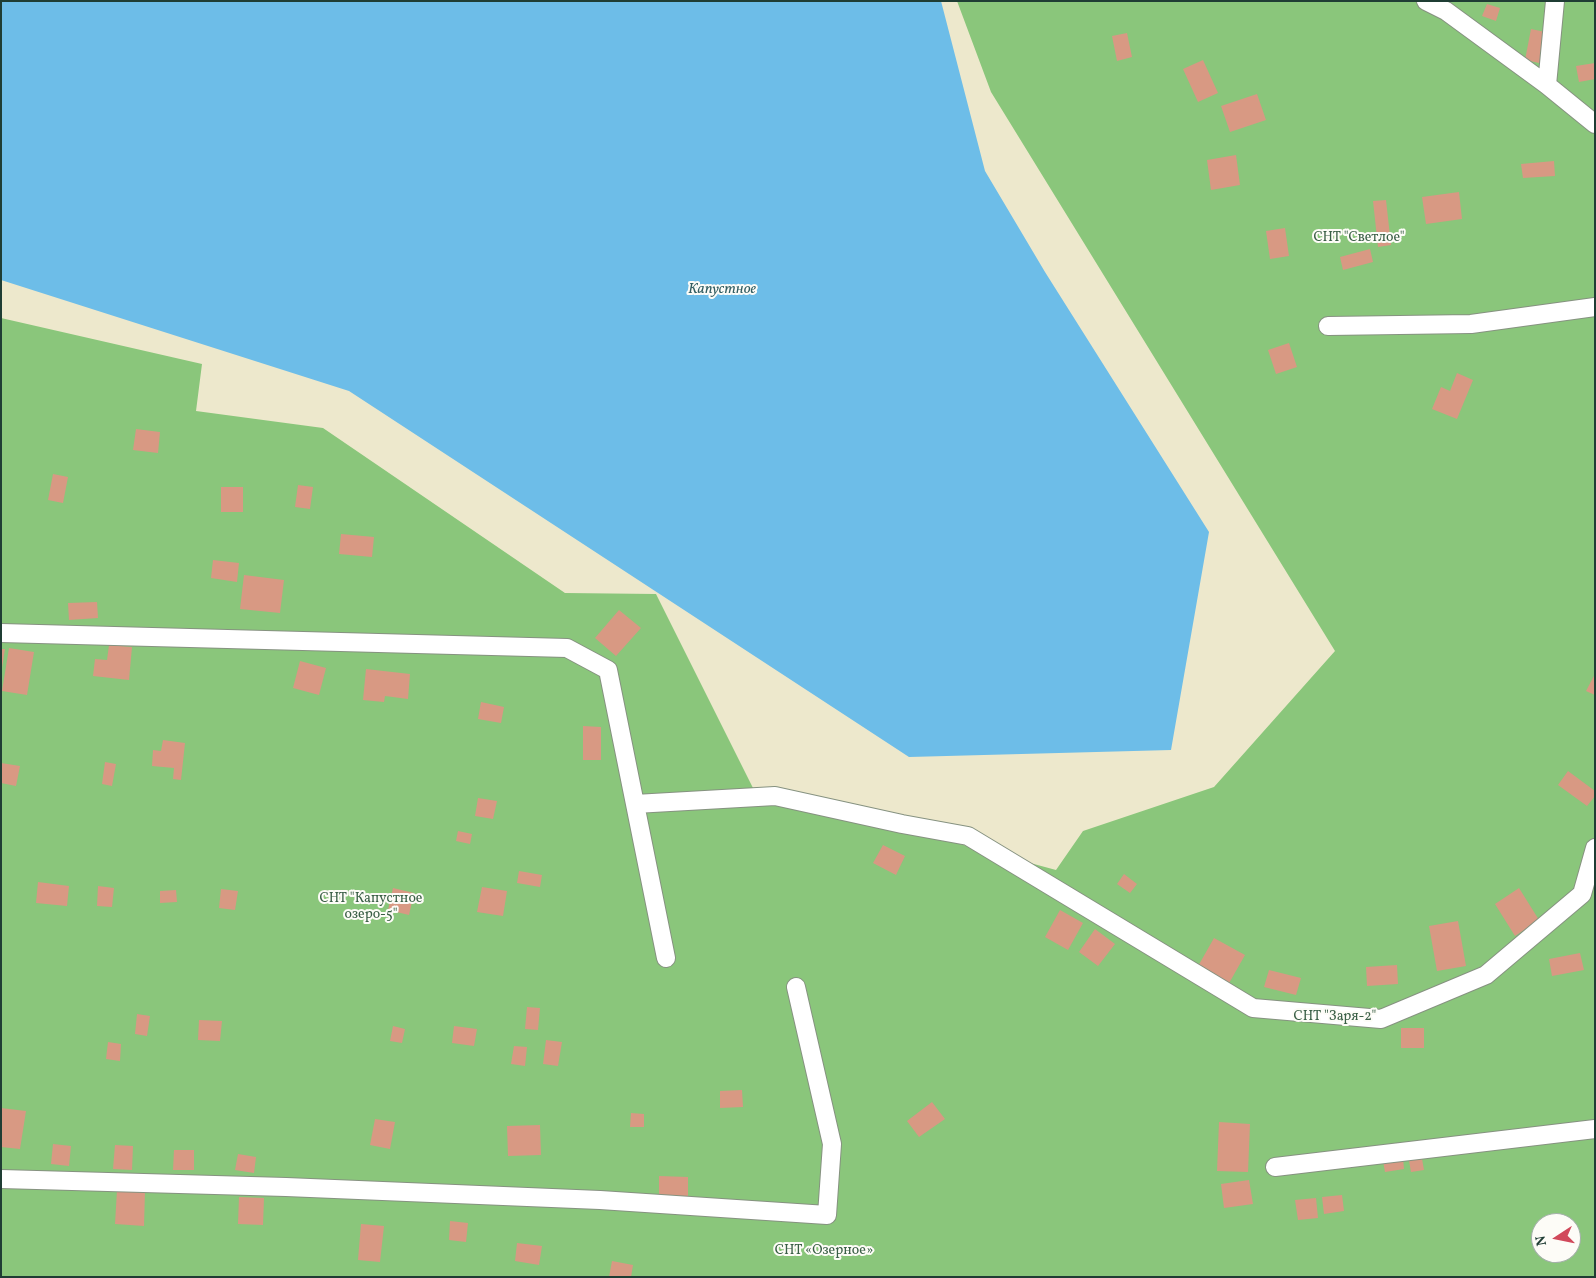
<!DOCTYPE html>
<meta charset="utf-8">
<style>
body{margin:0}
#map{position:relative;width:1596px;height:1278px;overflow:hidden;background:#ede8cc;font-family:Vollkorn,serif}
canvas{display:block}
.frame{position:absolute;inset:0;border:2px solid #1f3d34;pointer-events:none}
.north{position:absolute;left:1531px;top:1213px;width:50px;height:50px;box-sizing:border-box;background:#fdfcf7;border:1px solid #a4b0a9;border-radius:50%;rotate:259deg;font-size:14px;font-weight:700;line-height:20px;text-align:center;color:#1f3d34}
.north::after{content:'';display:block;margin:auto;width:18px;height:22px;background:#d1495b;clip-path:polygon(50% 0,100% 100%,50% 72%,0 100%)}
</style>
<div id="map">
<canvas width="1596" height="1278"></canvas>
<div class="frame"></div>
<div class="north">N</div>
</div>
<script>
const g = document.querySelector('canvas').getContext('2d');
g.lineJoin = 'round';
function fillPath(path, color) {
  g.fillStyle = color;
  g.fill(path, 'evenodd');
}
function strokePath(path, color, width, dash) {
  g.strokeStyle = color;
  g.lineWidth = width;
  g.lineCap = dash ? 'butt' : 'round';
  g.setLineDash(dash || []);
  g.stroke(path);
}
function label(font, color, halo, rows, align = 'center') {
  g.font = font + ' Vollkorn,serif';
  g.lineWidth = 4;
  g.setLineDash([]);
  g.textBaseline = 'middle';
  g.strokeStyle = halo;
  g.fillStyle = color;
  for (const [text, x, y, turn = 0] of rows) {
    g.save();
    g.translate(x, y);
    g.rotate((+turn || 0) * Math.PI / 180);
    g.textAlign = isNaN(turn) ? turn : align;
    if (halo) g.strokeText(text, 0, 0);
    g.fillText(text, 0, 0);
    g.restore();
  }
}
fillPath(new Path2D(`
 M957,1H1595V1277H1V318L202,364L196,411L323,428L565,593L656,594L753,788L1056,870L1083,831L1214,787L1335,651L991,92ZM1541,1223H1571V1253H1541Z`), '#8ac67b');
fillPath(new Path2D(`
 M1,1H941L985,171L1045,272L1209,532L1171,750L909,757L349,391L1,280Z`), '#6dbde8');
fillPath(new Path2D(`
 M1487,4L1500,8L1496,21L1482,16Z
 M1531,29L1550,33L1544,64L1525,60Z
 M1127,33L1132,57L1117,61L1112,36Z
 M1203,60L1218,93L1198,102L1183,69Z
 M1595,63V79L1579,82L1576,66Z
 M1257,94L1266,120L1230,132L1221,106Z
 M1236,155L1240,185L1211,190L1207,160Z
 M1554,161L1555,176L1523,178L1521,164Z
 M1459,192L1462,219L1426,224L1422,197Z
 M1386,200L1391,245L1378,247L1373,201Z
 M1285,228L1289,256L1270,259L1266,231Z
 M1370,249L1373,262L1343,270L1340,257Z
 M1289,343L1297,367L1276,374L1268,350Z
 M1457,373L1473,380L1457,419L1432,409L1441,387L1450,391Z
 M136,429L160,432L158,453L133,450Z
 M53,474L68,477L63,503L48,500Z
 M298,485L313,487L310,509L295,507Z
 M221,487H243V512H221Z
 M341,534L374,537L372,557L339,554Z
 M213,560L239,563L237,582L211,578Z
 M244,575L284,580L280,613L240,609Z
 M97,602L98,618L69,620L68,603Z
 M619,610L641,628L616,656L595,638Z
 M109,645L132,647L129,680L93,676L95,659L107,660Z
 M9,648L34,652L27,695L2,691Z
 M1,649H5L2,668H1Z
 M300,661L326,668L319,695L293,688Z
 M366,669L410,674L408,699L385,696L384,702L363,700Z
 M1595,674V695L1586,691Z
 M481,702L504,707L501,723L478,719Z
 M583,726L601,727V760H583Z
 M163,740L185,743L181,780L173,779L174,768L152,766L153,750L161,751Z
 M105,762L116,764L112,786L102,784Z
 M1,763L20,766L16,786L1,783Z
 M1568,771L1595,791V796L1587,806L1558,785Z
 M478,798L497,801L493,819L475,816Z
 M458,831L472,834L470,844L456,841Z
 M883,845L905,856L896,875L873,863Z
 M519,871L542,875L540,887L517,883Z
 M1124,874L1137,884L1130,893L1117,884Z
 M38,882L69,886L67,906L36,903Z
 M98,886L114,888L112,907L97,906Z
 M482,887L507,891L503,916L477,912Z
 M393,888L414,893L409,915L388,910Z
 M1519,888L1539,920L1515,936L1495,904Z
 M221,889L238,891L235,910L219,908Z
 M176,890L177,902L160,903V891Z
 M1060,910L1083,923L1068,950L1045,937Z
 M1458,921L1466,966L1437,971L1429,926Z
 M1095,929L1115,944L1098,966L1079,952Z
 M1214,938L1245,955L1228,985L1197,968Z
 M1580,953L1584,970L1552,976L1549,959Z
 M1397,965L1398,984L1367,986L1366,967Z
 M1269,970L1301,978L1296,995L1264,987Z
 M527,1007L540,1008L538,1030L525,1029Z
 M137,1014L150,1016L147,1036L135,1034Z
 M199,1020L222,1021L220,1041L198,1040Z
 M393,1026L405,1029L402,1043L390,1041Z
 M454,1026L477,1029L474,1046L452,1043Z
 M1401,1028H1424V1048H1401Z
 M546,1040L562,1042L558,1066L543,1064Z
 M108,1042L121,1044L120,1061L106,1059Z
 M514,1046L527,1047L525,1066L511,1064Z
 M742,1090L743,1107L720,1108V1091Z
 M932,1102L945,1119L919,1137L907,1121Z
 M1,1108L26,1111L20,1149L1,1147Z
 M631,1113L644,1114V1127H630Z
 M375,1119L395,1122L390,1149L370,1145Z
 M1219,1122L1250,1124L1248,1172L1217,1171Z
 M540,1125L541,1155L508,1156L507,1126Z
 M53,1144L71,1146L69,1166L51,1164Z
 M115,1145L133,1146L132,1170L113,1169Z
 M174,1150H194V1170H173Z
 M1421,1153L1424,1170L1411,1172L1408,1155Z
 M238,1154L256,1157L254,1173L235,1170Z
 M1403,1158L1404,1169L1385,1172L1383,1161Z
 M659,1176L688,1177V1200L659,1199Z
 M1249,1180L1253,1204L1224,1208L1221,1184Z
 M117,1190L145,1191L144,1226L115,1224Z
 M1342,1195L1344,1211L1324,1214L1322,1197Z
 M239,1197L264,1198L263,1225L238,1224Z
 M1316,1198L1318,1218L1298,1220L1295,1200Z
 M450,1221L468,1223L466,1242L449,1240Z
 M361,1224L384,1226L380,1262L358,1260Z
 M517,1243L542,1246L539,1265L515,1261Z
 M612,1261L633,1265L631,1277H609Z`), '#d89983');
const service = new Path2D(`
 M1426,1L1446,11L1547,85L1595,124
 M1547,85L1555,1
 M1328,326L1471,324L1595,307
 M1,633L567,648L608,670L666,958
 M635,804L775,796L902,824L968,836L1253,1008L1381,1019L1486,975L1582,894L1595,848
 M1275,1167L1595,1129
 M1,1179L286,1187L600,1200L827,1215L832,1144L796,987`);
strokePath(service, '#869280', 20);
strokePath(service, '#fff', 18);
label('14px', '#3a5f46', '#fdfcf7', [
 ["СНТ \"Светлое\"",1359,238],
 ["СНТ \"Капустное",371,899],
 ["озеро-5\"",371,915],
 ["СНТ \"Заря-2\"",1335,1017],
 ["СНТ «Озерное»",824,1251]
]);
label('italic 15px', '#325d61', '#fdfcf7', [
 ["Капустное",722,290]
]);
</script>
